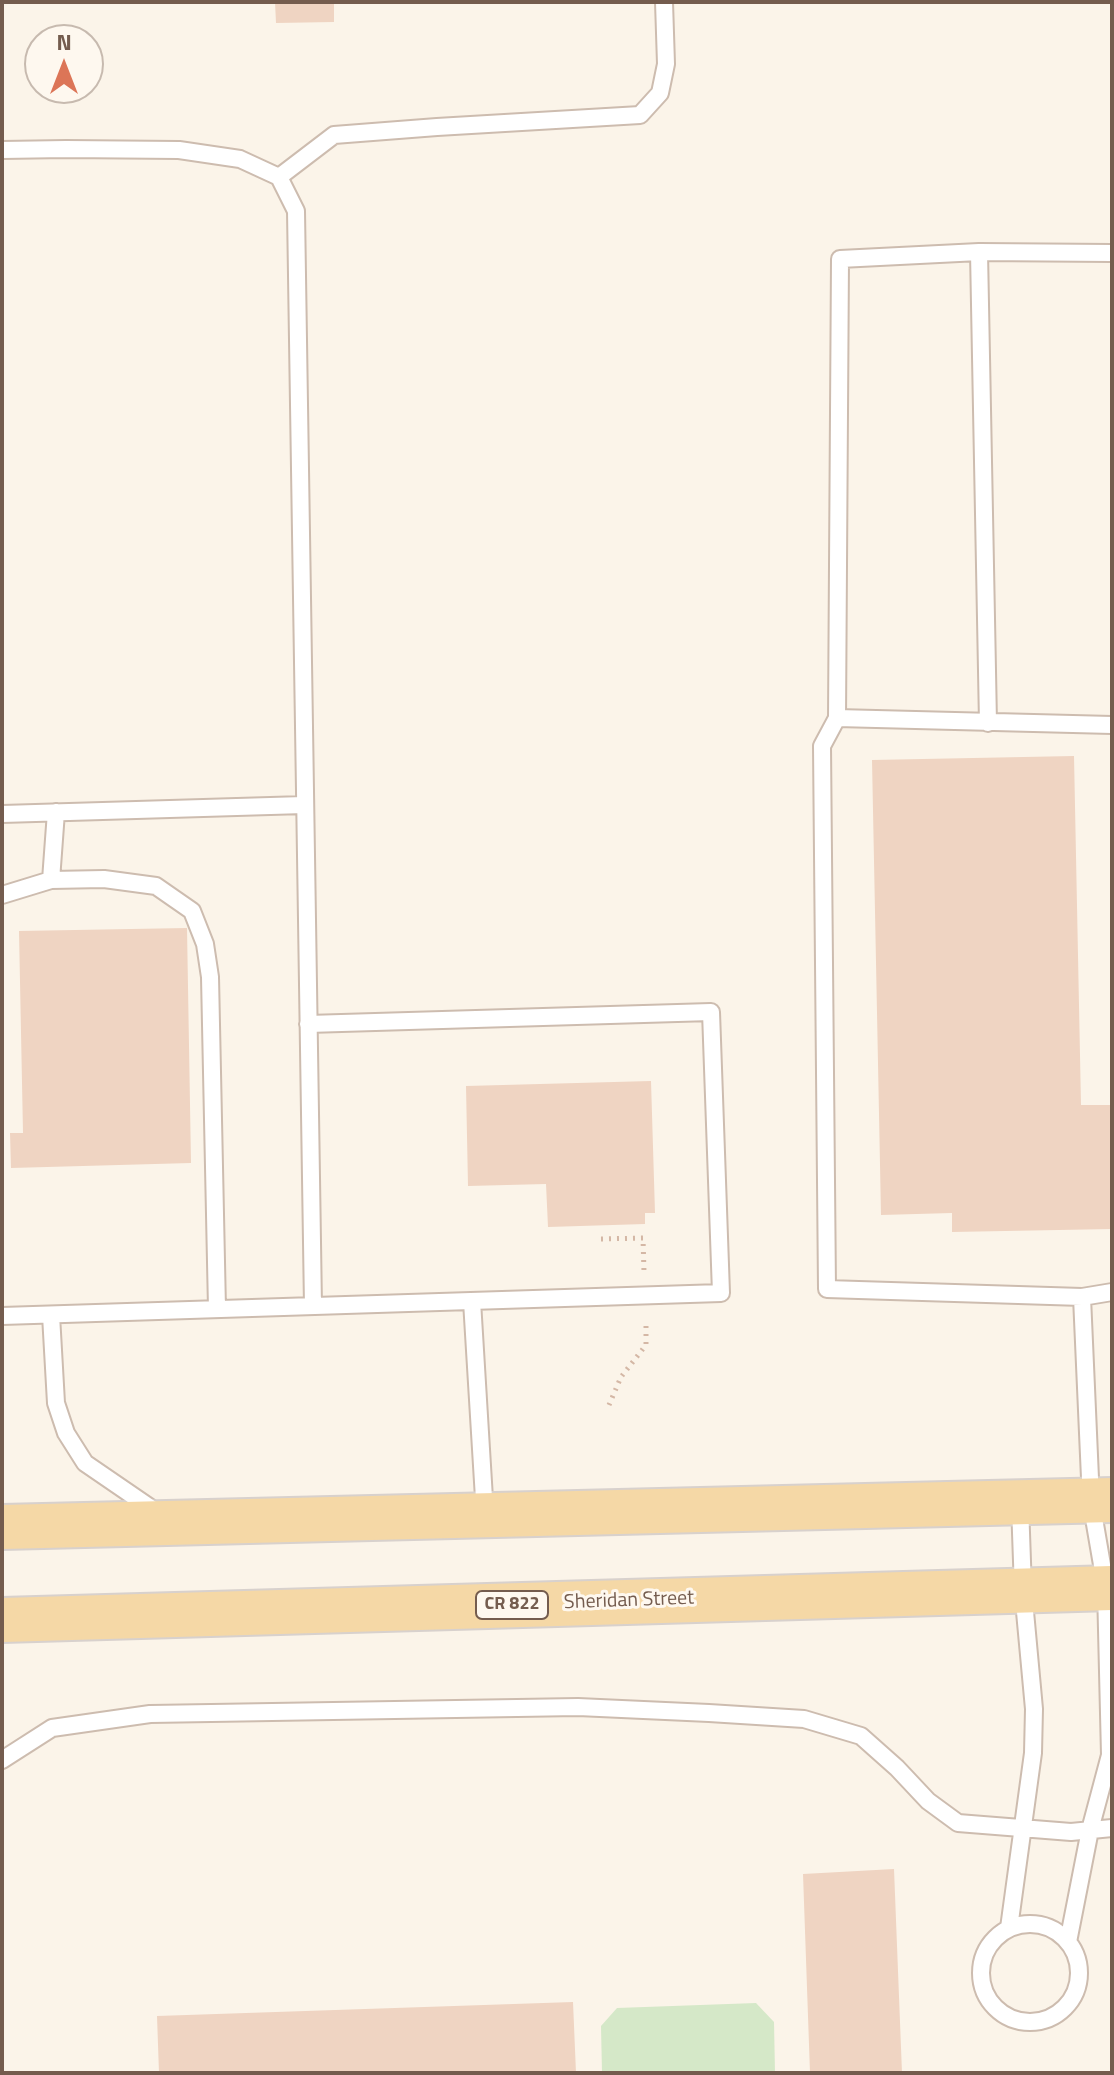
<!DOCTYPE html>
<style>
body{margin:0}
#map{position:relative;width:1114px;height:2075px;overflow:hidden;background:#fbf4e9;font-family:"Titillium Web",sans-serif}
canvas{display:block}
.frame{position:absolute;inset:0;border:4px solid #745c4e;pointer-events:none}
.north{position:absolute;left:24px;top:24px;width:80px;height:80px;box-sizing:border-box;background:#fef8ef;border:2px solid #c7baaf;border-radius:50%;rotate:0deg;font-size:22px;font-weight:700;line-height:32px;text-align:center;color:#745c4e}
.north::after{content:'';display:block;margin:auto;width:28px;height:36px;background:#dc7557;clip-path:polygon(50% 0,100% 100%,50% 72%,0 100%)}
</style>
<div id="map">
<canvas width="1114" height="2075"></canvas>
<div class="frame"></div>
<div class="north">N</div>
</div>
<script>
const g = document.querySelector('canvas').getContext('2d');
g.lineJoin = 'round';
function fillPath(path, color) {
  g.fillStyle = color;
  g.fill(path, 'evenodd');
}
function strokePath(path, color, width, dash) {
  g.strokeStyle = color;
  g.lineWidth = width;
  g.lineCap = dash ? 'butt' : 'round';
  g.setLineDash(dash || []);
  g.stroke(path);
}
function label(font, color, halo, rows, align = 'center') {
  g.font = font + ' "Titillium Web",sans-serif';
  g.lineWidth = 6;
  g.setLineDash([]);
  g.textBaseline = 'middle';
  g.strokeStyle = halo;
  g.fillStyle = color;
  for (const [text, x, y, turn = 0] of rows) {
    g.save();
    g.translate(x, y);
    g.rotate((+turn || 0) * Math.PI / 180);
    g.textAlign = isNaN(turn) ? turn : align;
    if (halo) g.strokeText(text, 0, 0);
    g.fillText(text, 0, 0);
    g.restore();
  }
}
fillPath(new Path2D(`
 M756,2003L774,2022L775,2073H602L601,2026L617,2008Z`), '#d5e8c8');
fillPath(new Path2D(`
 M275,2H334V22L276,23Z
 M1074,756L1081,1105H1112V1229L952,1232V1213L881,1215L872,760Z
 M187,928L191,1163L11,1168L10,1133H23L19,931Z
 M651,1081L655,1213H645V1224L548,1227L546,1184L468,1186L466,1086Z
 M894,1869L902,2073H810L803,1874Z
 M573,2002L576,2073H159L157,2016Z`), '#efd4c2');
const lane = new Path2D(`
 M2,150L66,149L179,150L240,159L279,177L296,211L313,1306
 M279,177L334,135L437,127L640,115L660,93L666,64L664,2
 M979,252L988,723
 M1112,253L979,252L840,259L837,718L822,746L827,1289L1082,1297L1112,1292
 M837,718L1112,725
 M2,814L304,805
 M51,880L104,879L156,886L192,911L205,944L210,977L217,1309
 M2,895L51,880L56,812
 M472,1301L485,1515
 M51,1315L56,1403L66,1433L85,1463L158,1513
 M2,1316L721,1293L711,1012L308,1024
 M2,1760L52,1728L150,1714L578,1707L709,1713L804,1719L861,1736L897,1768L928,1801L958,1823L1071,1832L1112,1828
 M981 1973a49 49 0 1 1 98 0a49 49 0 1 1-98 0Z
 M1009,1928L1033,1753L1034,1709L1023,1590L1020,1504
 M1068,1942L1090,1830L1110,1755L1106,1588L1091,1501L1082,1297`);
const primary = new Path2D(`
 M2,1527L1112,1500
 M2,1620L1112,1588`);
strokePath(lane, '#cdbcaf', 20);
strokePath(primary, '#d8d1cd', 48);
strokePath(new Path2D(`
 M601,1239L643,1238L644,1272
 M609,1405L621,1377L646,1345V1322`), '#d4b7a5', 5, [2, 6]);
strokePath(lane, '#fff', 16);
strokePath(primary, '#f5d8a6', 44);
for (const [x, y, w] of [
 [512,1605,72]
]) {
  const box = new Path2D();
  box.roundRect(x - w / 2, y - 14, w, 28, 6);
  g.fillStyle = '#fef8ef';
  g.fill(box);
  strokePath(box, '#745c4e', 2);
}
label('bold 18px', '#745c4e', null, [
 ["CR 822",512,1605]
]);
label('20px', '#745c4e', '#fef8ef', [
 ["Sheridan Street",629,1601,-2]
]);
</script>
